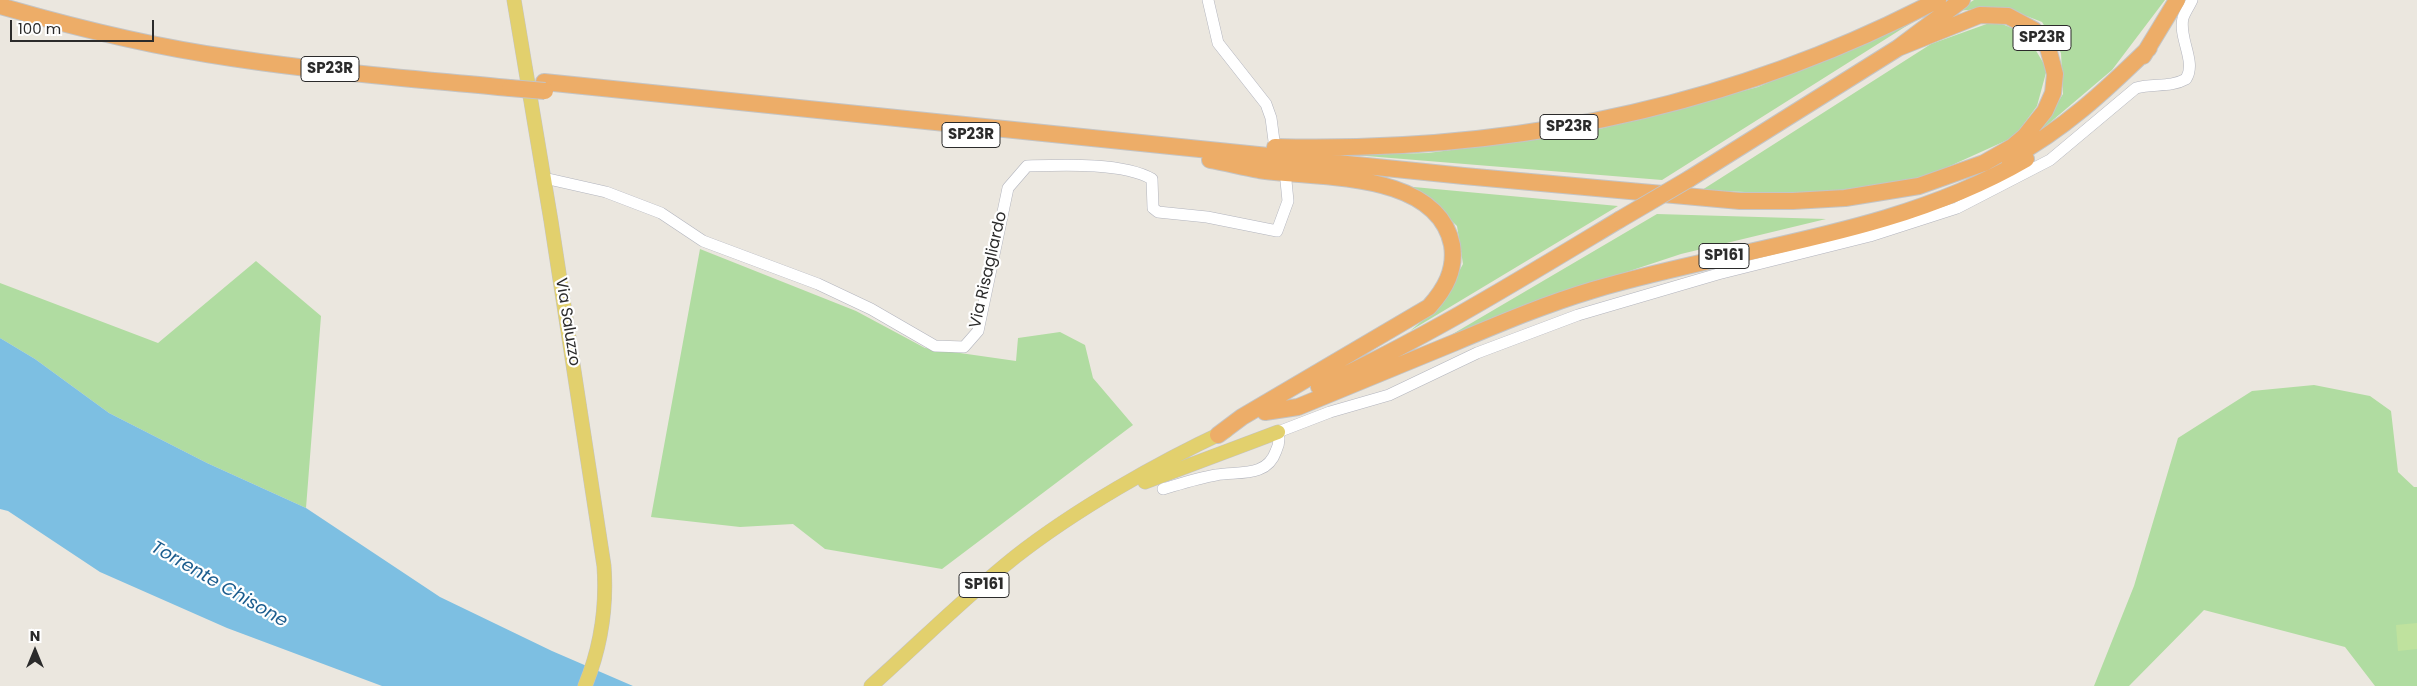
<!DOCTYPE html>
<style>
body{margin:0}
#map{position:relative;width:2417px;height:686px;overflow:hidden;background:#ebe7df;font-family:Poppins,sans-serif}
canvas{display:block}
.north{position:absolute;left:10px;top:626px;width:50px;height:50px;-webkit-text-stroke:4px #fff;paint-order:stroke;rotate:0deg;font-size:14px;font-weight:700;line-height:20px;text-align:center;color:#2b2b2b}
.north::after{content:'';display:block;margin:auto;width:18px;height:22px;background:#2b2b2b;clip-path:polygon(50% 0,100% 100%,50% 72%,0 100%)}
.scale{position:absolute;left:10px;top:20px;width:144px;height:22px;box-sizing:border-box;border:2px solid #2b2b2b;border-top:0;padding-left:6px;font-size:15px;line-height:18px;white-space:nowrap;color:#2b2b2b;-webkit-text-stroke:4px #fff;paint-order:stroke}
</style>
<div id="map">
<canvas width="2417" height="686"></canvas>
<div class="north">N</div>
<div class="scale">100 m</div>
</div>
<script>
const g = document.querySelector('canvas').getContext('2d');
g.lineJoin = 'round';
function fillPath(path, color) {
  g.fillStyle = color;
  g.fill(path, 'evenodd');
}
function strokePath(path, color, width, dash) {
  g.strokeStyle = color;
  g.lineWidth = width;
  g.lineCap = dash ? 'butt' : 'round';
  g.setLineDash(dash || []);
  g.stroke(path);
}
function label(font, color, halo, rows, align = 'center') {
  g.font = font + ' Poppins,sans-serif';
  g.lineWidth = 4.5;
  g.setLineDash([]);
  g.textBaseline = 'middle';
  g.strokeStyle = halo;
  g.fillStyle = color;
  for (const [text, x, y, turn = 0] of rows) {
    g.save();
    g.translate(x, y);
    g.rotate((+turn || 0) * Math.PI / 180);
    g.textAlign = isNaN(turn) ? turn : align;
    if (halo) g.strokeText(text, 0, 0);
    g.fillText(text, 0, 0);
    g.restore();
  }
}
fillPath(new Path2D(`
 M1974,0H2165L2112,70L2040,131L2063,94L2061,53L2042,22L2003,7L1956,11Z
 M1927,13L1662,180L1354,155L1428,153L1588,132L1758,87Z
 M1995,21L2026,34L2047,69L2037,106L2014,137L1919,180L1809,195L1702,190L1931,44Z
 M1403,186L1618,206L1410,331L1441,305L1463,264L1457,226L1433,203Z
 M1657,214L1826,219L1681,254L1578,288L1451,335Z
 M700,249L856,311L925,348L1016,361L1018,338L1060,332L1085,345L1093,378L1133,425L942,569L825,549L793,524L740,527L651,517Z
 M256,261L321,316L306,508L207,463L109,413L35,359L0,338V283L158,343Z
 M2314,385L2370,396L2391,411L2398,472L2414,487H2417V686H2375L2345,647L2204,610L2129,686H2094L2134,586L2178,438L2252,391Z`), '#b0dca1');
fillPath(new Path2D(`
 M2417,623V649L2398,651L2396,625Z`), '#bfe29e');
fillPath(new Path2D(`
 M0,338L35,359L109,413L207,463L306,508L440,597L552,651L633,686H382L227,628L100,572L8,511L0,509Z`), '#7dbfe2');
const minor = new Path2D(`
 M1208,0L1218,43L1266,104L1271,118L1274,141
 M544,178L606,192L661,213L703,241L818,284L871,309L935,346L964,347L978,331L1008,188L1027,166C1060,165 1123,162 1152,179L1153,208L1158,212L1207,217L1277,231L1288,201L1286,181
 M1163,489C1180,484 1198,478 1216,475C1238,471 1267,478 1276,451C1279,445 1280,439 1278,432L1330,412L1389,395L1477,353L1578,315L1718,274L1870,236L1957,208L2050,160L2136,88C2153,83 2170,88 2186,79C2197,62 2178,38 2183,18C2185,12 2190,5 2192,0`);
const major = new Path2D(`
 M514,0L551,221L604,566C607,608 601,647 585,686
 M1145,482L1278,432
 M871,686C919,643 965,597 1015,557C1075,510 1157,463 1226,431`);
const highway = new Path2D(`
 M0,6C76,28 153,47 232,58C324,72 417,79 510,88
 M2143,56L2177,0
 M544,82L1464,176L1740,201H1793L1845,198L1919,186L1984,163L2012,147L2025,136L2045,111L2053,93L2055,74L2048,48L2034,30L2008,16L1980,15L1898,48
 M1275,147C1508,153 1730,109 1938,0
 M2009,159C2063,130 2105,91 2149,48
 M1210,160C1226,163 1243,167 1259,170C1317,179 1437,170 1452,245C1456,270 1445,289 1429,307L1242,417L1218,435
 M1689,179L1898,48L1962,0
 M1319,387C1424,339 1521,279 1619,220
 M1265,412L1298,407C1350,386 1403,364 1456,342C1501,323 1546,304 1593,290C1738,247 1894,236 2026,159`);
strokePath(minor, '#b2b4bd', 12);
strokePath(major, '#c4c4c4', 15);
strokePath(highway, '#c4c4c4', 18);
strokePath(minor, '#fff', 11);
strokePath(major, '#e2d06d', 14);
strokePath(highway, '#edad68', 16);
const highwayBridge = new Path2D(`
 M510,88L545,91
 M1619,220L1689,179`);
strokePath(highwayBridge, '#c4c4c4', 18, []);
strokePath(highwayBridge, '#edad68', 16);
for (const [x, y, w] of [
 [2042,38,58],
 [330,69,58],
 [1569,127,58],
 [971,135,58],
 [1724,256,50],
 [984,585,50]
]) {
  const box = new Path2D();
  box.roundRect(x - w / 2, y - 12.5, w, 25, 4);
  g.fillStyle = '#fff';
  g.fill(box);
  strokePath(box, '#2b2b2b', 1);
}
label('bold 15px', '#2b2b2b', null, [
 ["SP23R",2042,38],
 ["SP23R",330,69],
 ["SP23R",1569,127],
 ["SP23R",971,135],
 ["SP161",1724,256],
 ["SP161",984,585]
]);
label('16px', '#2b2b2b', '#fff', [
 ["Via Risagliardo",989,270,-77],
 ["Via Saluzzo",567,322,81]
]);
label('italic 18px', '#1c5d8e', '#fff', [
 ["Torrente Chisone",219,585,30]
]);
</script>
